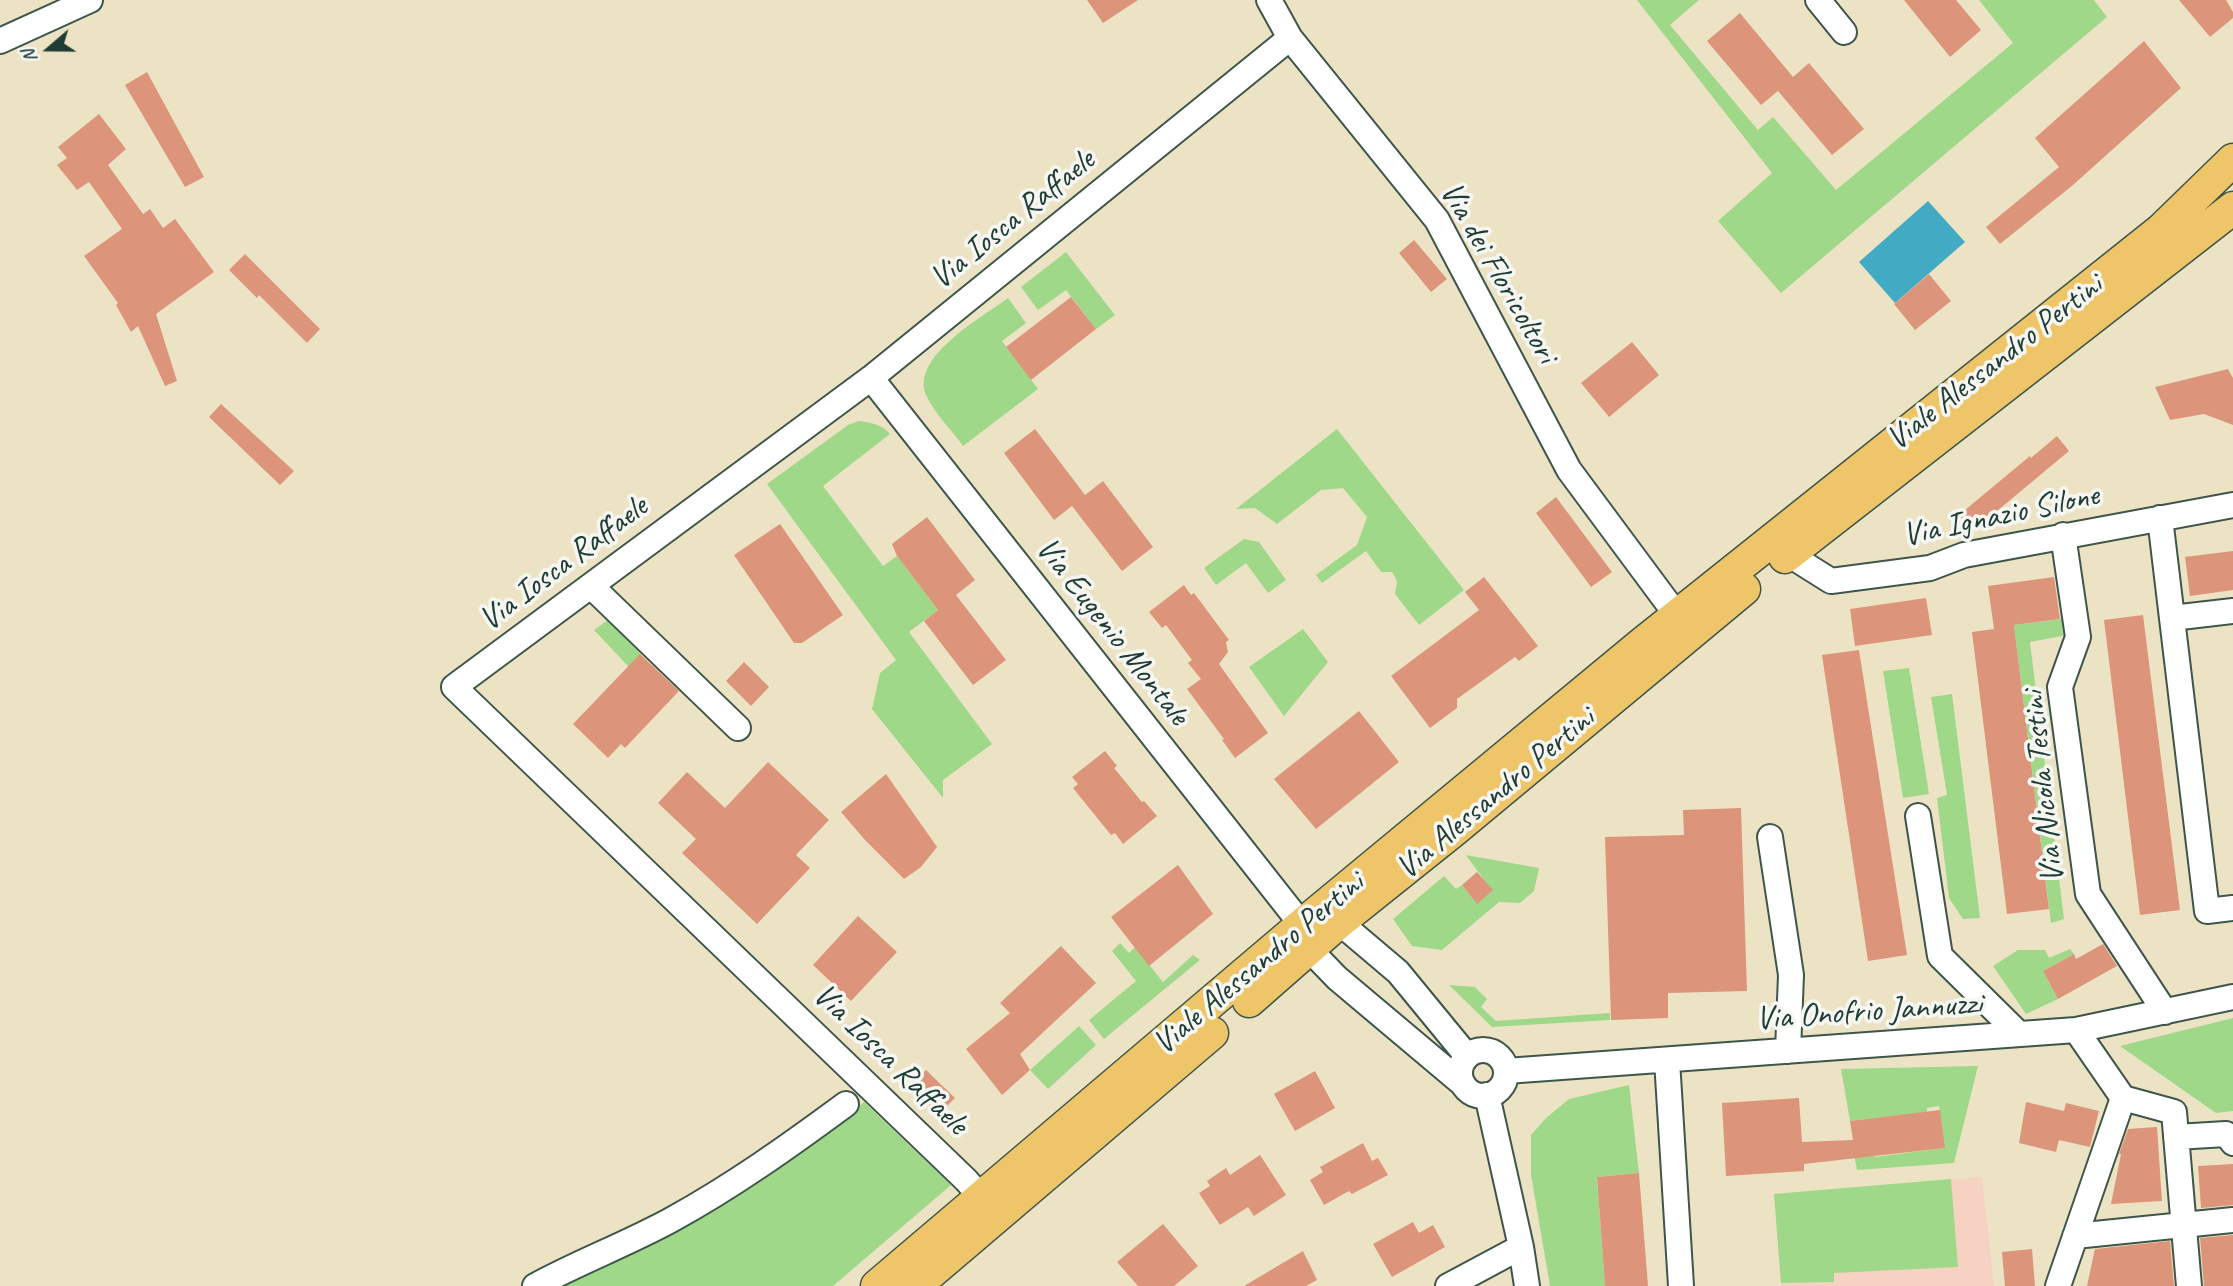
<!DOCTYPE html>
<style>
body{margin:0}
#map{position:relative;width:2233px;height:1286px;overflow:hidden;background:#ece3c4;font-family:Caveat,sans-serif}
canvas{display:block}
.north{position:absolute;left:14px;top:14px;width:70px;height:70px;-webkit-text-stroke:5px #f6f6f2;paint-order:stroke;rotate:250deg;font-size:19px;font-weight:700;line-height:28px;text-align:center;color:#1f3d34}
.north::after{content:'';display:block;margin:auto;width:24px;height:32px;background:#1f3d34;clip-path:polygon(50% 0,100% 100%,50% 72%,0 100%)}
</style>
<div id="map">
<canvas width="2233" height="1286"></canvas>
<div class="north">N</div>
</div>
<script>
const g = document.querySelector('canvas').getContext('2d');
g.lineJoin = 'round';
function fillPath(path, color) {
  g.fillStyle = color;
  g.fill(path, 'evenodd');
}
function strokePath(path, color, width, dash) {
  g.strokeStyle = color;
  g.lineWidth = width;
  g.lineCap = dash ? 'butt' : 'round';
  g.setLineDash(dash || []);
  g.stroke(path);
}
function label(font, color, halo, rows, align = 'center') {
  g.font = font + ' Caveat,sans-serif';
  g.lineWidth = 7;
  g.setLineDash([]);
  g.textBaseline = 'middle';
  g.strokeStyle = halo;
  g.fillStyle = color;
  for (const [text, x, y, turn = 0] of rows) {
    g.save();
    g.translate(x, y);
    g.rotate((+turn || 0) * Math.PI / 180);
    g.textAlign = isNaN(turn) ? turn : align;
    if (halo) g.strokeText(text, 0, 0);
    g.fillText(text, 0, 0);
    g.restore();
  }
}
fillPath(new Path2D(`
 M1982,1177L1994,1286H1781L1774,1194Z`), '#f6d2c3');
fillPath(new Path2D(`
 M1637,0H1699L1670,25L1758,130L1773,117L1836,190L2013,43L1979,0H2094L2107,17L1781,293L1718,221L1772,173Z
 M1066,252L1115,315L1096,329L1066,290L1038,310L1021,287Z
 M1008,298L1026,323L1002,341L1038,389L963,446C952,430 935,414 927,397C908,358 981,318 1008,298Z
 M859,421C870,422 883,425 890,434L823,486L883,566L897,556L938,610L909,632L992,744L943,780V798L872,709L880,673L896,660L767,484L848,425Z
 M1337,429L1464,590L1419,625L1395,594L1397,581L1392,572H1381L1366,551L1322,583L1316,575L1357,545L1367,517L1343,488L1321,490L1277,524L1255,508L1236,509Z
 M1244,539L1259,542L1286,580L1268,593L1246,563L1216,585L1204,568Z
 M2062,619L2067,635L2030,642L2064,919L2051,923L2014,625Z
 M608,620L641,654L629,667L594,630Z
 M1303,629L1328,662L1284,716L1249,667Z
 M1909,668L1929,794L1903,798L1883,671Z
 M1952,694L1980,918L1963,919L1949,898L1937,798L1947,795L1931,697Z
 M1466,855L1539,868L1534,891L1520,903L1499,902L1442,950L1412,946L1393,919L1444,876L1456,889L1462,885L1477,903L1492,891Z
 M1120,943L1129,953L1135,947L1163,982L1193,955L1200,960L1104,1039L1089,1020L1136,981L1112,951Z
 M2070,949L2074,954L2043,971L2058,999L2026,1014L1993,966L2018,950H2045L2049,958Z
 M1449,985L1475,987L1487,999L1481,1007L1496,1021L1610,1013V1020L1492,1027Z
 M2233,1018V1111L2216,1113L2120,1046Z
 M1079,1026L1096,1045L1048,1089L1030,1070Z
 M1978,1066L1954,1163L1857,1170L1854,1154L1874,1151L1875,1157L1944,1148L1939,1106L1927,1108V1112L1850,1121L1841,1069Z
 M1629,1085L1639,1173L1597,1177L1605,1286H1550L1531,1175V1135L1546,1118L1569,1099Z
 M864,1102L951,1185L833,1286H558L757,1182L814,1143Z
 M1951,1179L1958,1267L1834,1273V1282L1781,1283L1774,1194Z`), '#a0d88a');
fillPath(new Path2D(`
 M1928,201L1965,242L1895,303L1859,262Z`), '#42aac2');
fillPath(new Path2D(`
 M1087,0H1138L1103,23Z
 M1904,0H1956L1981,30L1950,57Z
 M2179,0H2226L2233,12V18L2210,37Z
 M1740,13L1793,77L1809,63L1864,129L1832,155L1778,91L1761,105L1707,41Z
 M2144,41L2181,88L2073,185L2000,244L1986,227L2059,167L2035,138Z
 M147,72L204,177L185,187L125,85Z
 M99,114L126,149L108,165L143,214L150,209L163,228L175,219L214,272L156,314L177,381L165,386L138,326L131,332L116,305L118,303L84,256L122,229L89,182L77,190L57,165L67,158L58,147Z
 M1414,240L1447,279L1431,292L1399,253Z
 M245,254L320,329L307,343L259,295L257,298L229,270Z
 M1929,274L1951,301L1915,330L1894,304Z
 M1071,297L1096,329L1031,380L1006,347Z
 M1632,342L1659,375L1609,417L1581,383Z
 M2228,369L2233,378V425L2204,414L2170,420L2155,387Z
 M221,404L294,471L280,485L209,417Z
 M1035,429L1085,495L1103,481L1153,547L1122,571L1072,506L1054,520L1004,453Z
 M2057,436L2069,451L1973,531L1959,515L2030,456L2031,458Z
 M1556,497L1612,572L1591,587L1536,513Z
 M927,517L975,580L956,595L1006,660L973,685L924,621L938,610L897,556L892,544Z
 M780,524L843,615L802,643H794L734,555Z
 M2233,551V590L2190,596L2185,557Z
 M1484,577L1538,646L1519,661L1515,657L1457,699V708L1430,728L1391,676L1479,610L1465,592Z
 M2054,577L2060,619L2014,625L2049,909L2007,914L1972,632L1994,629L1988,586Z
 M1184,585L1191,595L1194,593L1229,640L1226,642L1228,652L1219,664L1268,733L1235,758L1222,740L1224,739L1187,689L1201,679L1188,663L1192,660L1166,625L1162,628L1149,612Z
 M1926,598L1932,635L1855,646L1850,609Z
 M2143,615L2180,910L2140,915L2104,620Z
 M1859,650L1907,955L1868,961L1822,655Z
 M640,654L679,691L625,748L621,744L608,758L573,724Z
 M744,662L769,687L751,706L726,681Z
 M1359,711L1399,762L1316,829L1274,779Z
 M1105,751L1117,766L1114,768L1142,802L1144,801L1157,816L1123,844L1115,833L1111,835L1073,788L1078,784L1072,777Z
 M768,762L829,820L796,855L810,868L757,924L682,853L696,839L658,803L687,772L725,808Z
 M886,774L937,847L921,867L904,879L865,840L841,812Z
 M1741,808L1747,991L1668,993V1018L1611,1020L1605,837L1684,835L1683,810Z
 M1178,865L1213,914L1149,966L1111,917Z
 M1477,872L1493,890L1477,904L1462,885Z
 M858,916L897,952L851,1001L813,965Z
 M2103,944L2117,966L2058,999L2043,971L2074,954L2076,959Z
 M1061,946L1096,983L1020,1054L1030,1070L1002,1095L966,1049L1010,1013L1000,1003Z
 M926,1070L955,1098L938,1115L910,1086Z
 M1315,1071L1335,1108L1295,1131L1274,1094Z
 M1799,1098L1802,1142L1853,1140L1850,1121L1940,1110L1945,1148L1804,1164V1171L1726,1176L1722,1103Z
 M2026,1102L2064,1111L2066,1103L2099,1111L2090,1147L2059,1140L2056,1152L2019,1143Z
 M2157,1127L2162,1201L2111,1204L2121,1154H2119L2128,1129Z
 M1363,1143L1372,1161L1378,1158L1388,1175L1352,1194L1349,1191L1324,1205L1310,1180L1323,1172L1320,1167Z
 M1260,1155L1286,1195L1254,1216L1248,1207L1220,1225L1199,1193L1210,1186L1207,1181L1226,1168L1230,1175Z
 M2233,1164V1205L2201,1208L2198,1166Z
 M1639,1173L1648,1286H1605L1597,1177Z
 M1413,1222L1419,1233L1433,1225L1445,1247L1392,1277L1373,1244Z
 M1163,1224L1198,1266L1174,1286H1138L1117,1262Z
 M2233,1235V1286H2204L2200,1238Z
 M2170,1241L2174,1286H2087L2095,1249Z
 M2032,1249L2035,1286H2005L2002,1252Z
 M1303,1251L1317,1280L1306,1286H1244Z`), '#dc957a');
const minor = new Path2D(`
 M1269,0L1290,38L1437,220L1569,470L1687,629
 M1818,0L1844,32
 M0,41L90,0
 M871,378L1302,925L1309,949L1337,978L1463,1084
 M2160,518L2207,911L2233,908
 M2063,535L2078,637L2060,687L2088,894L2165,1012
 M1788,554L1831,581L1930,568L1964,555L2233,505
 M591,586L738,728
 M2172,618L2233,611
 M1918,816L1940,956L2019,1034
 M1770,837L1791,975L1788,1051
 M1324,923L1339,922L1398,972L1467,1056
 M1460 1073a23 23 0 1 1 46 0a23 23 0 1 1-46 0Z
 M1667,1060L1681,1286
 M1506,1071L2076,1030L2233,997
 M1487,1095L1521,1247L1527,1286
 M2123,1098L2174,1112L2189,1286
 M2176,1137L2226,1134L2233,1143
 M982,1198L966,1180L454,687L871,378L1290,38
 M2075,1236L2233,1220
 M535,1286C579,1262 627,1244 671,1220C733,1186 789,1146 846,1104
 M1448,1286L1521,1247
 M2058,1286L2123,1098L2076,1030`);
const major = new Path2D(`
 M1785,557L2233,208
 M1249,1001L1339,922L1454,830L1744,589
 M877,1286L1302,925L1643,643L2161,230L2233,160
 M915,1286L1212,1033`);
strokePath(minor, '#3e564a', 28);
strokePath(major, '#3e564a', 35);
strokePath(minor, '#fff', 24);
strokePath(major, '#eec569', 32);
label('33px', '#1f3d34', '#f6f6f2', [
 ["Via Iosca Raffaele",1013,220,-39],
 ["Via dei Floricoltori",1498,273,60],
 ["Viale Alessandro Pertini",1995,363,-38],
 ["Via Ignazio Silone",2001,516,-12],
 ["Via Iosca Raffaele",564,564,-37],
 ["Via Eugenio Montale",1112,632,52],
 ["Via Nicola Testini",2044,787,-96],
 ["Via Alessandro Pertini",1496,794,-40],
 ["Viale Alessandro Pertini",1259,964,-40],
 ["Via Onofrio Jannuzzi",1869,1012,-4],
 ["Via Iosca Raffaele",890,1060,44]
]);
</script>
